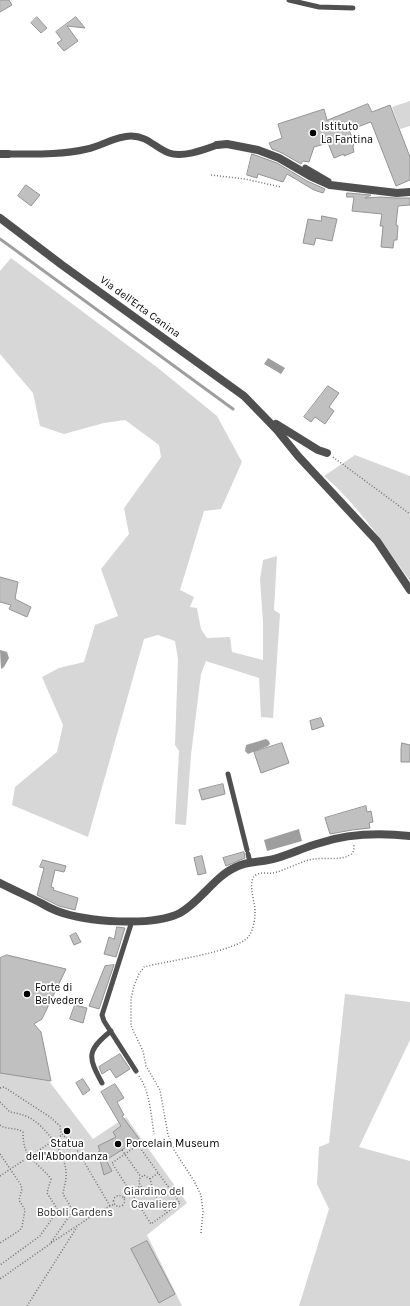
<!DOCTYPE html>
<style>
body{margin:0}
canvas{display:block;background:#fff}
</style>
<canvas width="410" height="1306"></canvas>
<script>
const g = document.querySelector('canvas').getContext('2d');
g.lineJoin = 'round';
function fillPath(path, color) {
  g.fillStyle = color;
  g.fill(path, 'evenodd');
}
function strokePath(path, color, width, dash) {
  g.strokeStyle = color;
  g.lineWidth = width;
  g.lineCap = dash ? 'butt' : 'round';
  g.setLineDash(dash || []);
  g.stroke(path);
}
function label(font, color, halo, rows, align = 'center') {
  g.font = font + ' Karla,sans-serif';
  g.lineWidth = 3.5;
  g.setLineDash([]);
  g.textBaseline = 'middle';
  g.strokeStyle = halo;
  g.fillStyle = color;
  for (const [text, x, y, turn = 0] of rows) {
    g.save();
    g.translate(x, y);
    g.rotate((+turn || 0) * Math.PI / 180);
    g.textAlign = isNaN(turn) ? turn : align;
    if (halo) g.strokeText(text, 0, 0);
    g.fillText(text, 0, 0);
    g.restore();
  }
}
fillPath(new Path2D(`
 M410,101V126L400,129L392,107Z
 M11,258L158,368L217,416L242,462L221,509L204,511L180,590L194,597L190,607L197,608L201,629L207,638L230,637L232,652L263,660V622L260,579L263,560L277,556L274,610L280,614L273,718L261,717L259,678L206,661L201,674L191,755L186,825L175,824L179,751L175,745L178,659L175,641L158,635L144,639L88,837L12,805L15,787L57,752L63,725L42,677L59,668L84,662L95,625L118,616L101,569L129,534L124,508L161,457L159,445L125,420L104,423L64,434L40,426L33,393L0,354V271Z
 M355,455L410,476V581C384,544 359,506 324,476Z
 M345,994L410,1002V1040L359,1147L410,1161V1306H299L329,1209L317,1184L319,1147L329,1143Z
 M0,1073L49,1081L93,1139L126,1117L187,1203L147,1235L182,1306H0Z`), '#d7d7d7');
fillPath(new Path2D(`
 M268,358L285,368L281,374L264,364Z
 M0,650L7,652L9,658L4,667L1,669Z
 M266,739L269,741L270,744L268,746L248,754L245,751L246,745Z
 M299,829L302,841L267,851L264,840Z`), '#9e9e9e');
strokePath(new Path2D(`
 M0,239L233,409`), '#9e9e9e', 3);
const building = new Path2D(`
 M0,0H9L12,5L0,12Z
 M37,17L47,28L41,33L31,23Z
 M76,17L85,28L67,26L78,41L64,51L57,43L62,40L56,32Z
 M368,104L372,112L390,105L410,157V180L396,186L371,122L349,130L354,142L353,147L354,152L344,156V154L334,158L328,143L314,147L309,162L303,161L301,164L282,153L272,149L269,143L282,138L278,124L324,109L327,120Z
 M252,154L277,163L307,181L325,189L323,193L314,190L287,174L283,182L258,174L257,178L247,175Z
 M26,185L40,195L31,206L18,196Z
 M347,193L371,195L365,198L380,197L396,198H410V205L398,206L396,225L398,226L397,240H394L393,248L381,247L383,226H380L382,214L352,211L354,197H347Z
 M322,216L337,219L332,241L316,238L314,245L303,243L308,219L321,221Z
 M328,386L339,393L329,407L334,411L325,424L315,417L311,422L304,417Z
 M0,577L18,582L15,599L31,607L27,617L9,609L11,605L0,602Z
 M321,718L324,726L312,730L310,721Z
 M282,743L289,763L261,773L254,752Z
 M402,743L410,745V762H401V749Z
 M223,784L225,794L202,800L199,790Z
 M366,806L367,812L371,811L373,822L369,823L370,828L352,830L330,834L325,818Z
 M244,852L245,858L226,866L223,858Z
 M202,856L206,873L198,875L194,858Z
 M43,860L66,866L64,872L55,870L51,887L54,888L53,890L78,898L75,910L59,906L37,895L44,868L40,867Z
 M117,927L125,928L116,957L104,954L109,937L114,939Z
 M76,933L81,942L74,945L70,936Z
 M7,955L66,969L42,1019L34,1024L41,1032L51,1081L0,1073V958Z
 M114,965L99,1009L89,1006L105,966Z
 M75,1005L87,1008L83,1023L70,1019Z
 M120,1054L130,1069L116,1078L110,1069L102,1074L99,1067Z
 M83,1079L90,1090L83,1095L76,1083Z
 M115,1084L124,1098L117,1102L124,1115L122,1116L139,1139L106,1160L112,1171L104,1175L98,1152L100,1151L98,1146L116,1137L113,1132L121,1126L101,1092Z
 M147,1241L175,1294L159,1303L131,1249Z`);
fillPath(building, '#c0c0c0');
strokePath(building, '#949494', 1);
strokePath(new Path2D(`
 M211,175L245,179L281,187
 M333,457L410,514
 M139,1076C150,1092 151,1115 154,1134
 M0,1088L4,1087L50,1117L60,1126C60,1132 62,1134 66,1138H70L110,1206
 M0,1102L10,1112C16,1113 22,1114 28,1117C45,1125 65,1153 66,1172C67,1180 64,1186 63,1194L72,1209L70,1215L50,1244L0,1279
 M0,1125C6,1130 16,1127 23,1132C23,1161 37,1160 51,1179L47,1193L58,1210L40,1236L0,1265
 M138,1145L180,1203L151,1224L112,1163Z
 M122,1150L141,1177
 M0,1154L21,1185L22,1189L19,1200L25,1210L22,1227L20,1230L0,1243
 M0,1176L62,1135
 M150,1179L144,1175L139,1179C139,1185 141,1188 147,1190L152,1186L150,1179L158,1173
 M149,1188L167,1213
 M113.5 1201a5.5 5.5 0 1 1 11 0a5.5 5.5 0 1 1-11 0Z
 M124,1198L140,1186
 M201,1233L203,1212L201,1195L194,1181L174,1150L168,1135L160,1090L146,1066L143,1051L131,1026V999L134,986L139,974L144,967C165,961 238,952 249,936C253,930 255,920 255,913C256,903 245,878 258,874C263,872 268,874 273,873C287,870 300,861 314,859C325,857 340,861 350,855C354,853 354,849 354,845
 M51,1243L101,1210L115,1204
 M27,1306L77,1227`), '#727272', 1.5, [1, 2]);
strokePath(new Path2D(`
 M289,0L319,7L353,8
 M305,167L329,181
 M228,774L247,850
 M248,854L250,862
 M132,921L102,1015L104,1021L136,1071
 M102,1083C88,1057 86,1051 111,1031`), '#505050', 5);
strokePath(new Path2D(`
 M8,154C34,154 62,155 87,149C102,146 115,136 131,136C148,136 155,148 169,153C183,158 203,150 217,145`), '#505050', 7);
strokePath(new Path2D(`
 M217,145L227,144L258,150L279,158L310,176L330,185L397,193L410,192
 M0,154H8
 M0,218L62,265L244,396L277,430L298,456L377,541L410,590
 M276,424L318,450L327,453
 M0,883C14,890 27,896 41,903C46,906 52,909 57,911C86,922 152,927 180,913C200,902 215,876 236,867C249,860 263,863 277,858C291,854 305,847 320,843C347,834 381,833 410,836`), '#505050', 8);
for (const [x, y, r, color] of [
 [313,133,4,"#000"],
 [27,994,4,"#000"],
 [67,1131,4,"#000"],
 [118,1144,4,"#000"]
]) {
  const dot = new Path2D();
  dot.arc(x, y, r, 0, 2 * Math.PI);
  g.fillStyle = color;
  g.fill(dot);
  strokePath(dot, '#fff', 1.5);
}
label('11px', '#000', '#fff', [
 ["Istituto",321,127],
 ["La Fantina",321,140],
 ["Forte di",35,988],
 ["Belvedere",35,1001],
 ["Statua",67,1144,"center"],
 ["dell'Abbondanza",67,1157,"center"],
 ["Porcelain Museum",126,1144]
], 'left');
label('11px', '#000', '#fff', [
 ["Via dell'Erta Canina",140,307,36]
]);
label('11px', '#2e2e2e', '#fff', [
 ["Giardino del",154,1192],
 ["Cavaliere",154,1205],
 ["Boboli Gardens",75,1213]
]);
</script>
